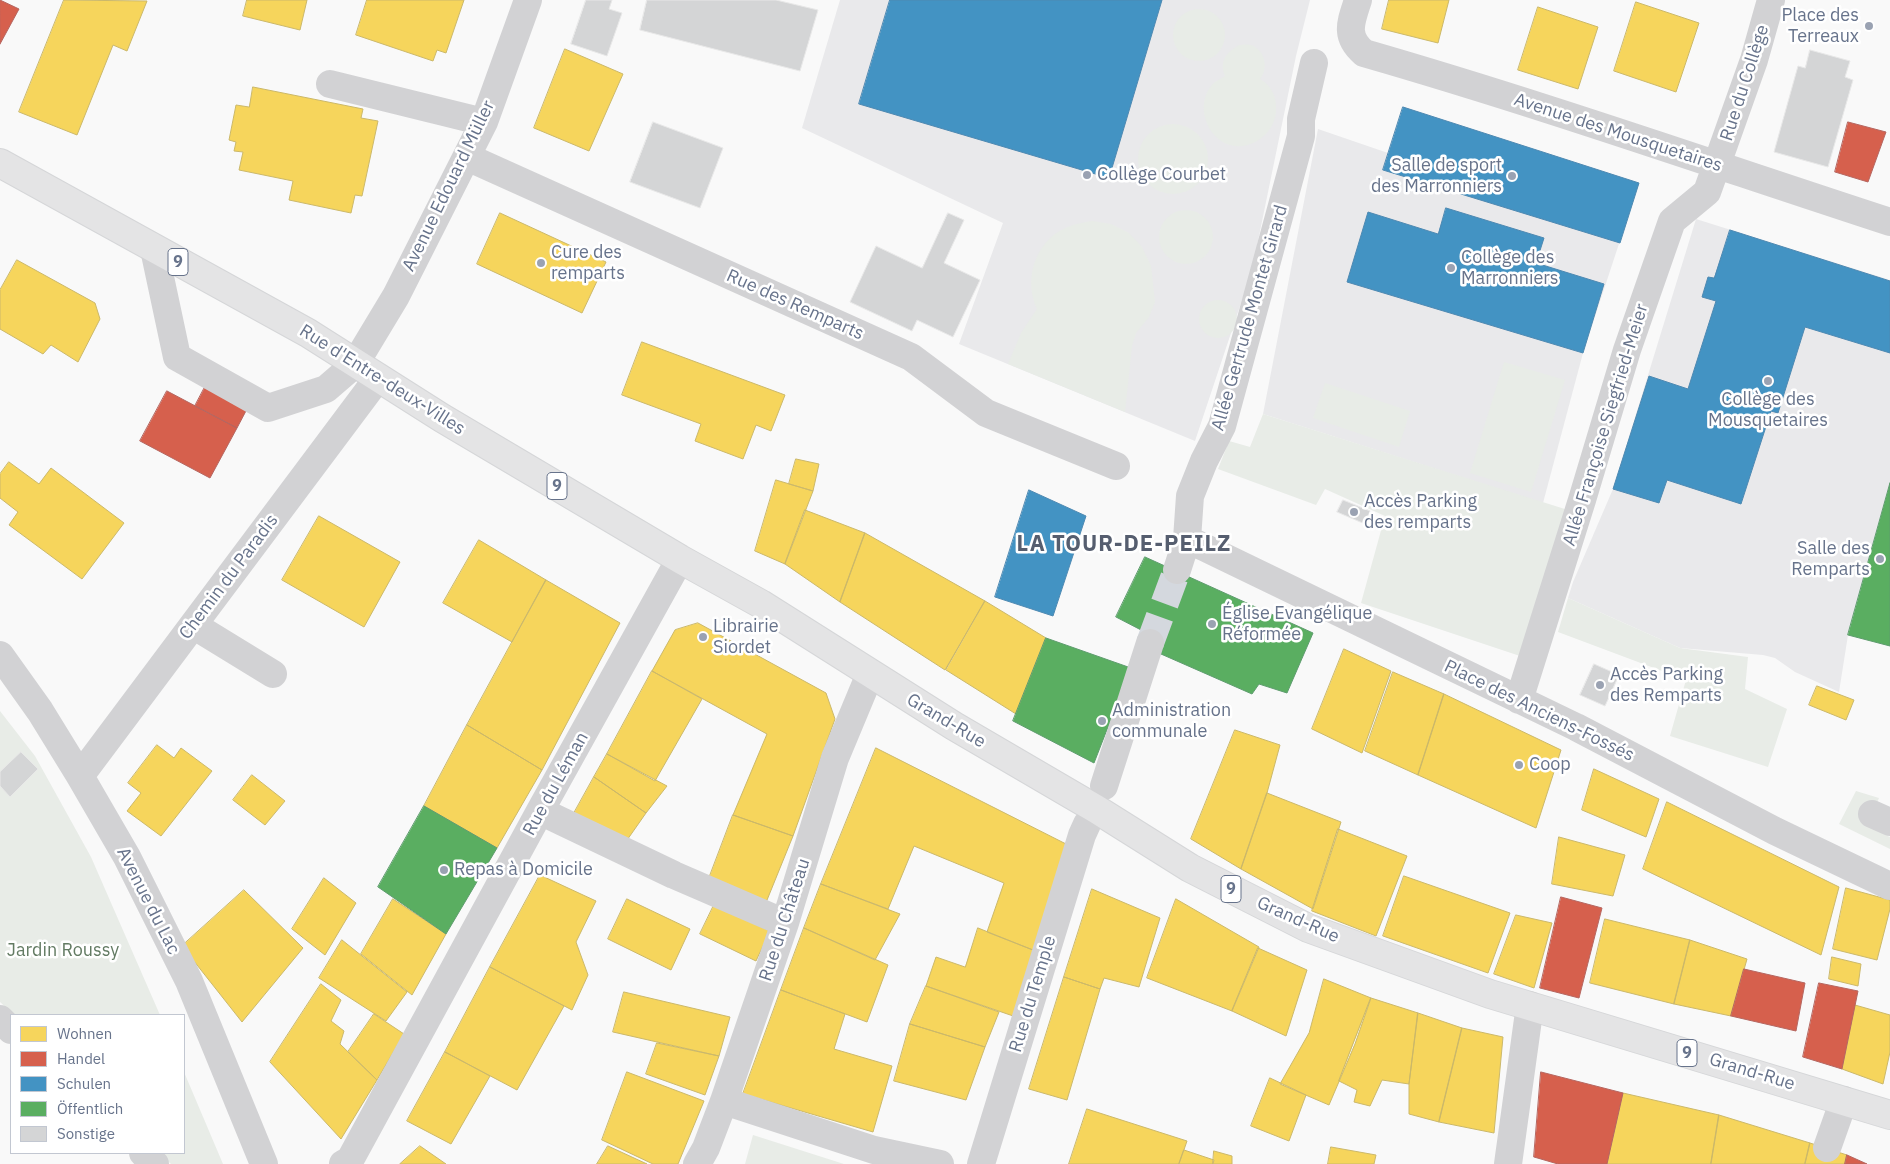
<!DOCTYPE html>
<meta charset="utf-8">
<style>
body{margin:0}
#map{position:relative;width:1890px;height:1164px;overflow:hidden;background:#f9f9f9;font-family:"IBM Plex Sans",sans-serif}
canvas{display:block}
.legend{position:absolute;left:10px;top:1014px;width:175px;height:140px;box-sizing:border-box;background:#fff;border:1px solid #c2c7d1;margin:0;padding:6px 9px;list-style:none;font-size:15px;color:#67738b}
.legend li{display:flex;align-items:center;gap:10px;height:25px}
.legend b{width:25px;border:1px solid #c2c7d1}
</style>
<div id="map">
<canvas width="1890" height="1164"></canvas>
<ul class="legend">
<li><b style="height:14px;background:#f6d55c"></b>Wohnen</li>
<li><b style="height:14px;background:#d6604d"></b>Handel</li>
<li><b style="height:14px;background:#4393c3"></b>Schulen</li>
<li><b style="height:14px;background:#5aae61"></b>Öffentlich</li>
<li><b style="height:14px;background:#d4d5d6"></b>Sonstige</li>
</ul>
</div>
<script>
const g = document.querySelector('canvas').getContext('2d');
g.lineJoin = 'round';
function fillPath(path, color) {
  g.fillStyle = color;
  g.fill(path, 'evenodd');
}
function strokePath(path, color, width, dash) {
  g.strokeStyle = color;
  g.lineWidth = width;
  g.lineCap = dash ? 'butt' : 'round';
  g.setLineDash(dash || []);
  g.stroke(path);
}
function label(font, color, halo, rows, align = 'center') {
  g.font = font + ' "IBM Plex Sans",sans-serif';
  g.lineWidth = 5;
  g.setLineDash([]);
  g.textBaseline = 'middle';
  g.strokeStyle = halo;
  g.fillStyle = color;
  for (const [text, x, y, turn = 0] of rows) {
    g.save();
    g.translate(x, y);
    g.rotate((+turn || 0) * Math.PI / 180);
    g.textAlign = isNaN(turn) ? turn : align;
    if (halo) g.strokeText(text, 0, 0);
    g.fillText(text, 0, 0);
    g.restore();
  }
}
fillPath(new Path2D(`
 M840,0H1310L1296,56L1252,270L1195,441L959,344L1003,223L802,128Z
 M1403,107L1639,183L1583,353L1543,503L1263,414L1318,129L1388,153Z
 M1696,219L1890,280V483L1848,635L1839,692L1795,672L1775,658L1763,655L1680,648L1568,598L1573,582L1613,489Z`), '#e9e9eb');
fillPath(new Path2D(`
 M1173 35a26 26 0 1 1 52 0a26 26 0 1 1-52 0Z
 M1239,45C1242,45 1247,44 1251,45C1265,50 1269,68 1260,79C1272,86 1277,98 1276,111C1275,133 1252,151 1230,145C1206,138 1195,104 1212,85C1215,81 1221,79 1225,76C1219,61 1226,53 1239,45Z
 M1138 159a35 35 0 1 1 70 0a35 35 0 1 1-70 0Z
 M1159 237a27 27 0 1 1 54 0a27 27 0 1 1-54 0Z
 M1092,221L1111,224L1129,233L1142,247L1151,266L1155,302L1149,317L1136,333L1132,346L1125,412L1008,364L1021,333L1037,309C1022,277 1037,236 1073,225C1079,223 1086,222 1092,221Z
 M1199 319a19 19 0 1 1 38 0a19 19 0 1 1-38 0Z
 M1504,362L1565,380L1531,492L1470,473Z
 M1325,383L1410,411L1399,447L1313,418Z
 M1263,414L1568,510L1520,656L1361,603L1385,516L1325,489L1316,505L1218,469L1229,441L1250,447Z
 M1568,598L1680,648L1748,657L1745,689L1787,709L1768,767L1670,736L1686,680L1558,632Z
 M0,711L35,756L91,857L160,1015H14L0,1002Z
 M1856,791L1879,798L1867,826L1890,837V849L1839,824Z
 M184,1072L223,1164H171L159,1153H184Z
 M753,1135L844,1164H745Z`), '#e8ece7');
const homes = new Path2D(`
 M64,0L147,1L127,51L113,45L77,135L19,112Z
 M247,0H307L300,30L243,16Z
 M367,0H464L446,53L437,50L433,61L356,35Z
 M1389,0H1449L1438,43L1382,29Z
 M1636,2L1699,23L1676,92L1614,71Z
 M1538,7L1598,27L1578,89L1518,70Z
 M565,49L623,74L589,151L534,128Z
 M253,87L363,109L361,118L378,121L362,196L355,195L351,213L289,200L293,181L239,170L243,152L234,151L236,142L229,140L236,105L249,107Z
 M500,213L606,262L582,313L477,264Z
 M17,260L95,303L100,319L78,362L51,345L43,354L0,329V290Z
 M642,342L785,395L771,431L756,425L743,459L695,441L701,424L622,395Z
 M796,459L819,464L813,491L789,484Z
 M9,462L39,484L51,468L124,523L82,579L9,525L18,512L0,498V474Z
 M776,480L813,491L785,564L755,551Z
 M805,510L865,533L840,602L785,564Z
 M319,516L400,562L364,627L282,580Z
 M865,533L985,601L945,670L840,602Z
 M479,540L546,580L512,642L443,603Z
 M546,580L620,623L542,770L467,725Z
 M985,601L1046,638L1016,714L946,670Z
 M698,623L826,693L835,719L793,836L733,815L767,734L652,671L675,630Z
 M1344,649L1391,671L1362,753L1312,729Z
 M652,671L702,699L655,781L607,754Z
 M1393,672L1444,694L1418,775L1365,751Z
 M1817,686L1854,700L1846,720L1809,705Z
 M1444,694L1561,750L1536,828L1418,775Z
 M467,725L542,770L497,848L424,806Z
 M1235,730L1280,745L1267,793L1241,869L1191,839Z
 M157,745L174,758L181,748L212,771L161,836L127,811L141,793L128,783Z
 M876,748L1072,847L1038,952L987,932L1004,883L914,846L888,909L821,884Z
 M607,754L667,786L646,813L594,777Z
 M1594,769L1659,799L1646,837L1582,810Z
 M252,775L285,801L265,825L233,800Z
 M594,777L646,813L625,843L573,815Z
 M1267,793L1341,822L1313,909L1241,869Z
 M1667,802L1839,887L1821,955L1643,869Z
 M733,815L793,836L765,905L708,881Z
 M1338,829L1407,856L1376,936L1312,911Z
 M1559,837L1625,855L1613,896L1552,884Z
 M540,875L596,901L576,942L588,975L572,1010L490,967Z
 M1404,876L1510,913L1488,973L1383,936Z
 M324,878L356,903L325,955L292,929Z
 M821,884L900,914L875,960L804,928Z
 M1846,888L1890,900V909L1877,960L1833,949Z
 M1092,889L1160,918L1139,987L1104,978L1100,989L1064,977Z
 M244,890L303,948L242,1022L182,946Z
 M393,899L446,934L412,995L361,954Z
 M627,899L690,929L671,970L608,939Z
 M1176,899L1259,947L1232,1011L1147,978Z
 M714,905L770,931L756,961L700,934Z
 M1516,915L1552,923L1534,988L1494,974Z
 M1605,919L1690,940L1674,1004L1590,983Z
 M804,928L888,965L867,1022L781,990Z
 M978,928L1038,952L1019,1018L926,986L936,957L965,967Z
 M342,940L407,992L386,1021L319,978Z
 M1690,940L1747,959L1731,1016L1674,1004Z
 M1258,948L1307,970L1286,1036L1232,1011Z
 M1832,957L1861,964L1858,986L1829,979Z
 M490,967L564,1006L517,1090L445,1052Z
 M1064,977L1100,989L1067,1100L1029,1089Z
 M1324,979L1371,998L1355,1044L1329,1105L1280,1084L1309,1033Z
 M321,984L341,1000L331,1021L344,1031L340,1044L377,1080L341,1139L270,1062Z
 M926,986L999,1012L985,1047L910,1024Z
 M781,990L845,1014L834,1049L892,1066L873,1132L743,1094Z
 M624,992L730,1017L719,1056L613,1032Z
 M1371,998L1418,1013L1409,1084L1382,1080L1370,1106L1354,1102L1357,1090L1339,1081Z
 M1855,1005L1890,1015V1052L1883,1084L1842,1069Z
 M1418,1013L1462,1028L1439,1122L1409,1114V1084Z
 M374,1014L404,1034L377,1080L348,1052Z
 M910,1024L985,1047L966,1100L894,1081Z
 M1462,1028L1503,1037L1494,1133L1439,1122Z
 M657,1043L719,1056L705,1095L646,1074Z
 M445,1052L490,1076L451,1144L407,1121Z
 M627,1072L704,1101L678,1164H653L602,1140Z
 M1270,1078L1306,1095L1289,1141L1251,1126Z
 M1623,1093L1719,1115L1711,1164H1607Z
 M1087,1109L1187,1141L1179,1164H1069Z
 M1719,1115L1810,1143L1805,1164H1711Z
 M1810,1143L1847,1155L1845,1164H1805Z
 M420,1146L446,1164H400Z
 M608,1146L647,1164H597Z
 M1331,1147L1376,1155L1374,1164H1328Z
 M1184,1150L1214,1160L1213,1164H1179Z
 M1214,1151L1232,1156V1164H1213Z`);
fillPath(homes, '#f6d55c');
strokePath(homes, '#cbb86a', 1);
const shops = new Path2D(`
 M0,0L19,9L0,44Z
 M1848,122L1886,132L1868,182L1835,172Z
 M216,366L258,388L237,428L195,406Z
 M167,391L237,428L210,478L140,441Z
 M1561,897L1602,908L1579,998L1540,988Z
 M1744,969L1805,983L1796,1031L1731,1016Z
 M1819,983L1858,991L1842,1069L1803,1057Z
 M1541,1072L1623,1093L1607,1164H1558L1534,1157Z
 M1847,1155L1867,1164H1845Z`);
fillPath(shops, '#d6604d');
strokePath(shops, '#b56660', 1);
const schools = new Path2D(`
 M890,0H1162L1109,178L859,104Z
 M1403,107L1639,183L1620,243L1383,170Z
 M1446,208L1544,238L1536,263L1604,284L1583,353L1347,282L1368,212L1438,234Z
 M1730,230L1890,281V353L1805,327L1778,413L1771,411L1741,504L1667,480L1659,503L1613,489L1649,376L1688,389L1716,301L1702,297L1708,277L1714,278Z
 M1029,490L1086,516L1053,616L995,597Z`);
fillPath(schools, '#4393c3');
strokePath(schools, '#4e89b2', 1);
const public = new Path2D(`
 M1890,483V646L1848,635Z
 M1145,557L1313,633L1287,693L1259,684L1252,694L1161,654L1162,649L1145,632L1116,617Z
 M1046,638L1131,668L1094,763L1013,721Z
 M424,806L497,848L446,934L378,887Z`);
fillPath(public, '#5aae61');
strokePath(public, '#5e9c6e', 1);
const building = new Path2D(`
 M586,0H612L609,9L622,13L607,56L571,44Z
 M647,0H776L818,10L800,71L640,30Z
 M1810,50L1850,61L1845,77L1853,80L1828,167L1774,152L1798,66L1805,68Z
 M653,122L723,148L700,208L630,182Z
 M948,213L964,220L944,263L980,280L953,337L917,320L912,331L850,302L876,246L922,268Z
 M1343,500L1370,511L1365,524L1337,512Z
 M1594,664L1619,675L1605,706L1580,695Z
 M21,752L38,769L10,797L0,786V772Z`);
fillPath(building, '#d4d5d6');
strokePath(building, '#e8e8e8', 1);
strokePath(new Path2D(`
 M1150,643L1177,570`), '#d4d8de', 28, [28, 14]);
const major = new Path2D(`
 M0,163L308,333L442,418L680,559L761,604L954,726L1096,809L1190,868L1308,928L1490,994L1890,1115`);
strokePath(major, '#d5d6d8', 30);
strokePath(new Path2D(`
 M1358,0C1351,22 1344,36 1364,53C1541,104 1715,165 1890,222
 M330,84L484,122
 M467,157L911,357L986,413L1116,466
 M154,249L177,357L268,408L326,389L355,364L396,296L484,122L528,0
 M1187,539L1576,727L1775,831L1890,886
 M1177,570L1187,539L1190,496L1204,461L1222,426L1301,136V119L1314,63
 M193,625L273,674
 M0,655L40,711L80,776L127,857L189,981L264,1164
 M1519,700L1582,500L1627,350L1672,221L1707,192L1754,60L1771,0
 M80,776L378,378
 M1104,786L1150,643
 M540,811L674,875L785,923
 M1872,814L1890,822
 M0,1019L11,1030
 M724,1101L874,1150L940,1164
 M1827,1148L1844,1100
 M143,1153L155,1164
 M343,1164L350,1160L540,811L680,559
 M697,1164L706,1148L724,1101L785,923L835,758L870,674
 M981,1164L1082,835L1087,824
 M1508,1164L1530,1005`), '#d2d2d4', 28);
strokePath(major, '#e4e4e5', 28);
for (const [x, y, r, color] of [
 [1869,26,5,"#9aa2b2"],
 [1087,175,5,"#9aa2b2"],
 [1512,176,5,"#9aa2b2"],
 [541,263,5,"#9aa2b2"],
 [1451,268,5,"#9aa2b2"],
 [1768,381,5,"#9aa2b2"],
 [1354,512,5,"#9aa2b2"],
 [1880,559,5,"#9aa2b2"],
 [1212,624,5,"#9aa2b2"],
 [703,637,5,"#9aa2b2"],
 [1600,685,5,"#9aa2b2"],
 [1102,721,5,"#9aa2b2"],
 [1519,765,5,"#9aa2b2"],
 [444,870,5,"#9aa2b2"]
]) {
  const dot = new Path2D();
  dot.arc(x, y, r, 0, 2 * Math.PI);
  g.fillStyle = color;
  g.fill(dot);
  strokePath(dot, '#fff', 2);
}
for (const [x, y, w] of [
 [178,262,20],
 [557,486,20],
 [1231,889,20],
 [1687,1053,20]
]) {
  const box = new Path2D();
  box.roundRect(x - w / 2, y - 13.5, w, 27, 4);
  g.fillStyle = '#fff';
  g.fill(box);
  strokePath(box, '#67738b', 1);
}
label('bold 16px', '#67738b', null, [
 ["9",178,262],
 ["9",557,486],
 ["9",1231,889],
 ["9",1687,1053]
]);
label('18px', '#67738b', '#fff', [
 ["Place des",1859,16,"right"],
 ["Terreaux",1859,37,"right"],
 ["Salle de sport",1502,166,"right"],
 ["des Marronniers",1502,187,"right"],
 ["Collège Courbet",1097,175],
 ["Cure des",551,253],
 ["remparts",551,274],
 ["Collège des",1461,258],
 ["Marronniers",1461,279],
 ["Collège des",1768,400,"center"],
 ["Mousquetaires",1768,421,"center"],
 ["Accès Parking",1364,502],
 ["des remparts",1364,523],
 ["Salle des",1870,549,"right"],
 ["Remparts",1870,570,"right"],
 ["Église Evangélique",1222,614],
 ["Réformée",1222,635],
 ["Librairie",713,627],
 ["Siordet",713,648],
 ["Accès Parking",1610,675],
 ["des Remparts",1610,696],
 ["Administration",1112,711],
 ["communale",1112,732],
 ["Coop",1529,765],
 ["Repas à Domicile",454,870]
], 'left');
label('18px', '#67738b', '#fff', [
 ["Rue du Collège",1745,83,-72],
 ["Avenue des Mousquetaires",1618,133,18],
 ["Avenue Edouard Müller",449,186,-64],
 ["Rue des Remparts",795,305,24],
 ["Allée Gertrude Montet Girard",1250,318,-74],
 ["Rue d'Entre-deux-Villes",382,380,32],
 ["Allée Françoise Siegfried-Meier",1606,425,-73],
 ["Chemin du Paradis",229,577,-53],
 ["Place des Anciens-Fossés",1539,711,26],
 ["Grand-Rue",946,721,31],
 ["Rue du Léman",556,784,-61],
 ["Avenue du Lac",148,901,63],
 ["Rue du Château",785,920,-72],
 ["Grand-Rue",1298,920,24],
 ["Rue du Temple",1033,994,-73],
 ["Grand-Rue",1752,1072,17]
]);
label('18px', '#637b63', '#fff', [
 ["Jardin Roussy",63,951]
]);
g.letterSpacing = '1px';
label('bold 22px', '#565e6f', '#fff', [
 ["LA TOUR-DE-PEILZ",1124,545]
]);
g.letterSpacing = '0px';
</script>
